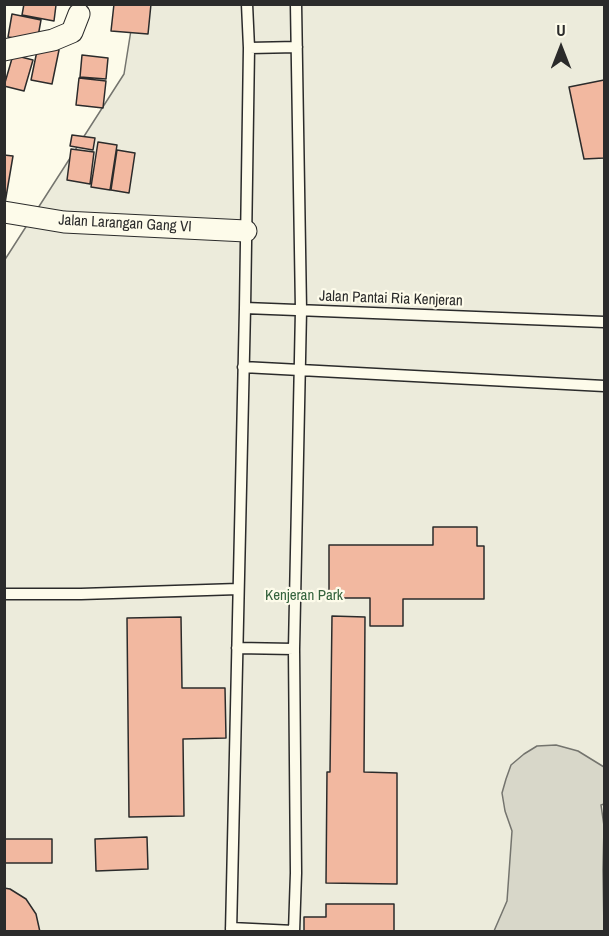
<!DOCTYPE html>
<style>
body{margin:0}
#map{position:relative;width:609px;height:936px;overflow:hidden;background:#fdfbea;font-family:"Archivo Narrow",sans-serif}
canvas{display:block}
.frame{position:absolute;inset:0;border:6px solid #2b2b2b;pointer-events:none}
.north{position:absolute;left:531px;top:18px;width:60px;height:60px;-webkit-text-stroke:4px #fdfbea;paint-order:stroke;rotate:0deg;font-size:16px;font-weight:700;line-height:24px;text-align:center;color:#2b2b2b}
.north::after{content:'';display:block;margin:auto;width:21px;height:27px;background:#2b2b2b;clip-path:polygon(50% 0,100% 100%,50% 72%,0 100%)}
</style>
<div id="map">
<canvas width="609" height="936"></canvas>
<div class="frame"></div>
<div class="north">U</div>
</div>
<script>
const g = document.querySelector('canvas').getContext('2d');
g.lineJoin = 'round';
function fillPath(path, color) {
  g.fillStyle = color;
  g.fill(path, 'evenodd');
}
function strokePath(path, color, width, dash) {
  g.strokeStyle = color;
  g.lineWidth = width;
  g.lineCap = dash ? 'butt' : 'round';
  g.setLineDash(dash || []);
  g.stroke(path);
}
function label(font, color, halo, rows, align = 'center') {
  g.font = font + ' "Archivo Narrow",sans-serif';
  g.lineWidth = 4.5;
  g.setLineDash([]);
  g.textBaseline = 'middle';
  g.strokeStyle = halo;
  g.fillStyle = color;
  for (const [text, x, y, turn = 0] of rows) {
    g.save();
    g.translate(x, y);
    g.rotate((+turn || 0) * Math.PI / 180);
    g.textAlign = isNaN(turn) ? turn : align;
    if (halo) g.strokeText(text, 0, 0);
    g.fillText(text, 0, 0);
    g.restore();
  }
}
const green = new Path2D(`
 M135,5H604V931H5L4,261L124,74Z`);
fillPath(green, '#ecebdb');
strokePath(green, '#74746e', 1.5);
const water = new Path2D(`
 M556,745L578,751L604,767V804L601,805L604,826L603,870L604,931H494L507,901L512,831L505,811L502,793L506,779L511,765L524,754L537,746Z`);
fillPath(water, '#d8d7c9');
strokePath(water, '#74746e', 1.5);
const building = new Path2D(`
 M24,4L56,5L54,21L22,15Z
 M114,4H151L148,34L111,31Z
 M12,14L41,20L37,42L8,37Z
 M38,46L59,50L52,84L31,80Z
 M13,55L33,60L24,91L4,86Z
 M82,55L108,58L106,79L80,77Z
 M79,78L106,81L103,108L76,105Z
 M604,80V158L584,159L569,87Z
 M72,135L95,138L93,150L70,146Z
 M98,142L117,145L110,190L91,187Z
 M71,149L94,152L90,184L67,180Z
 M117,150L135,153L129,193L111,190Z
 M4,155L13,156L5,203H4Z
 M433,527H477V546H484V599H403V626H370V598H329V545H433Z
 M332,616L365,617L364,772L397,773V884L326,883L327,772H330Z
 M181,617L182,688H225L226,738L183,739L184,816L129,817L127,618Z
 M147,837L148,869L96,871L95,839Z
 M4,839H52V863H4Z
 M4,888L10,889L26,899L36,914L40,932H4Z
 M326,904H394V932H304V917H326Z`);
fillPath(building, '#f2b8a0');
strokePath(building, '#2b2b2b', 1.5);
const service = new Path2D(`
 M249,48L297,47
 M245,308L604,322
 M243,367L604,386
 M4,594H81L238,589
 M237,648L294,649
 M231,928L294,931
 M231,932L245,308L249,48L247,4
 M294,932L296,873L294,649L301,310L296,4`);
const minor = new Path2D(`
 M4,50L53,40L72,32L79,14
 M4,212L64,222L246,231`);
strokePath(service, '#2b2b2b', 13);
strokePath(minor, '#2b2b2b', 23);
strokePath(service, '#fdfbea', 10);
strokePath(minor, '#fdfbea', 21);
label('15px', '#2b2b2b', '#fdfbea', [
 ["Jalan Larangan Gang VI",125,224,3],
 ["Jalan Pantai Ria Kenjeran",391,299,2]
]);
label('15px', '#34623c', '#fdfbea', [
 ["Kenjeran Park",304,596]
]);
</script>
